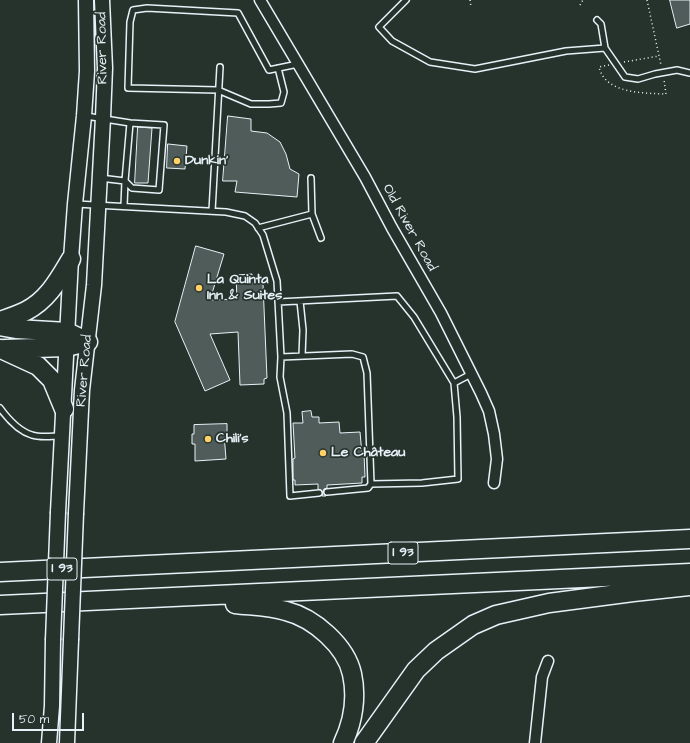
<!DOCTYPE html>
<meta charset="utf-8">
<style>
body{margin:0}
#map{position:relative;width:690px;height:743px;overflow:hidden;background:#26332d;font-family:"Architects Daughter",sans-serif}
canvas{display:block}
.scale{position:absolute;left:12px;top:713px;width:72px;height:18px;box-sizing:border-box;border:2px solid #e8f1f8;border-top:0;padding-left:5px;font-size:12px;line-height:14px;white-space:nowrap;color:#e8f1f8;-webkit-text-stroke:3px #26332d;paint-order:stroke}
</style>
<div id="map">
<canvas width="690" height="743"></canvas>
<div class="scale">50 m</div>
</div>
<script>
const g = document.querySelector('canvas').getContext('2d');
g.lineJoin = 'round';
function fillPath(path, color) {
  g.fillStyle = color;
  g.fill(path, 'evenodd');
}
function strokePath(path, color, width, dash) {
  g.strokeStyle = color;
  g.lineWidth = width;
  g.lineCap = dash ? 'butt' : 'round';
  g.setLineDash(dash || []);
  g.stroke(path);
}
function label(font, color, halo, rows, align = 'center') {
  g.font = font + ' "Architects Daughter",sans-serif';
  g.lineWidth = 3.5;
  g.setLineDash([]);
  g.textBaseline = 'middle';
  g.strokeStyle = halo;
  g.fillStyle = color;
  for (const [text, x, y, turn = 0] of rows) {
    g.save();
    g.translate(x, y);
    g.rotate((+turn || 0) * Math.PI / 180);
    g.textAlign = isNaN(turn) ? turn : align;
    if (halo) g.strokeText(text, 0, 0);
    g.fillText(text, 0, 0);
    g.restore();
  }
}
const building = new Path2D(`
 M670,0H690V24L677,28Z
 M228,116L251,119V131L267,133L280,142L286,154L290,169L299,174L297,197L235,192L237,181H223Z
 M138,127L152,128L148,183H135Z
 M168,144L187,146L185,169L167,168Z
 M196,246L224,254L210,300L237,299L236,275L252,274V283L263,284L267,378L264,379V384L240,385L238,332L210,334L230,380L205,391L175,322Z
 M311,411L312,417H319V423L339,422L340,433L360,432L362,454H364L365,477H362V483L327,485V488L324,489L323,492L326,496H322L323,492L321,490L318,489V484L295,485V480H293V459L295,458L293,423H303L302,412Z
 M227,424V434H224L226,459L195,461V444H192V434H194V425Z`);
fillPath(building, '#505c59');
strokePath(building, '#e8f1f8', 1);
const service = new Path2D(`
 M406,0L379,27L392,41L430,62L475,69L566,51L605,48L625,77L638,79L655,74L677,70L690,73
 M597,20L601,24L605,48
 M278,68L284,92L281,103L269,104H251L218,90L128,88L130,22L133,10L147,8L238,13L269,70L298,64
 M86,116L130,123L125,181L100,178
 M311,178L312,214
 M76,204L226,212L245,216L255,223L263,235L277,281L281,357L280,377L287,413L290,496L319,493
 M124,206L125,181L132,188L159,190L164,125L130,123
 M212,211L220,67
 M258,228L312,214L321,238
 M300,301L303,330L302,356
 M278,302L397,296L414,317L454,383L471,374
 M281,357L352,354L363,357L367,373L371,484L368,488L327,492
 M0,408C8,419 19,431 32,435C40,438 52,436 61,436
 M371,484L422,483L458,479L457,417L454,383`);
const minor = new Path2D(`
 M260,0L365,177L392,228L441,313L481,393L489,411L494,434L497,459L494,483
 M535,743L542,677L548,661`);
const secondary = new Path2D(`
 M58,512L71,259L75,204L84,116L87,71L86,0
 M76,513L82,390L94,285L103,118L105,68L102,0
 M49,743L52,706L53,640
 M67,743L71,640`);
const motorway = new Path2D(`
 M0,321C9,318 18,315 26,311C48,300 59,279 71,259
 M0,326L16,329L67,332L88,342
 M1,349L38,366L52,380L64,409
 M5,349L66,347L88,342
 M0,572L690,539
 M235,604C252,606 269,606 286,611C314,618 346,646 352,674C357,697 353,722 343,743
 M0,605L690,573
 M364,743L416,670L436,651L473,625L496,615L549,603L633,592L690,586`);
strokePath(service, '#e8f1f8', 8);
strokePath(minor, '#e8f1f8', 13);
strokePath(secondary, '#e8f1f8', 17);
strokePath(motorway, '#e8f1f8', 21);
strokePath(new Path2D(`
 M470,0L471,7
 M647,0L661,65
 M580,5L583,0
 M624,62L659,56
 M609,65L599,67C605,94 644,93 666,94L664,80`), '#e8f1f8', 1.5, [1, 3]);
strokePath(service, '#26332d', 5);
strokePath(minor, '#26332d', 10);
strokePath(secondary, '#26332d', 14);
strokePath(motorway, '#26332d', 18);
const secondaryBridge = new Path2D(`
 M53,640L58,512
 M71,640L76,513`);
strokePath(secondaryBridge, '#e8f1f8', 17, []);
strokePath(secondaryBridge, '#26332d', 14);
for (const [x, y, r, color] of [
 [177,161,4,"#ffd166"],
 [199,288,4,"#ffd166"],
 [208,439,4,"#ffd166"],
 [323,453,4,"#ffd166"]
]) {
  const dot = new Path2D();
  dot.arc(x, y, r, 0, 2 * Math.PI);
  g.fillStyle = color;
  g.fill(dot);
  strokePath(dot, '#26332d', 1.5);
}
for (const [x, y, w] of [
 [403,553,30],
 [62,569,30]
]) {
  const box = new Path2D();
  box.roundRect(x - w / 2, y - 11, w, 22, 3);
  g.fillStyle = '#26332d';
  g.fill(box);
  strokePath(box, '#e8f1f8', 1);
}
label('bold 13px', '#e8f1f8', null, [
 ["I 93",403,553],
 ["I 93",62,569]
]);
label('14px', '#e8f1f8', '#26332d', [
 ["River Road",103,48,-91],
 ["Old River Road",409,228,61],
 ["River Road",85,371,-85]
]);
label('bold 14px', '#e8f1f8', '#26332d', [
 ["Dunkin'",185,161],
 ["La Quinta",207,280],
 ["Inn & Suites",207,296],
 ["Chili's",216,439],
 ["Le Château",331,453]
], 'left');
</script>
